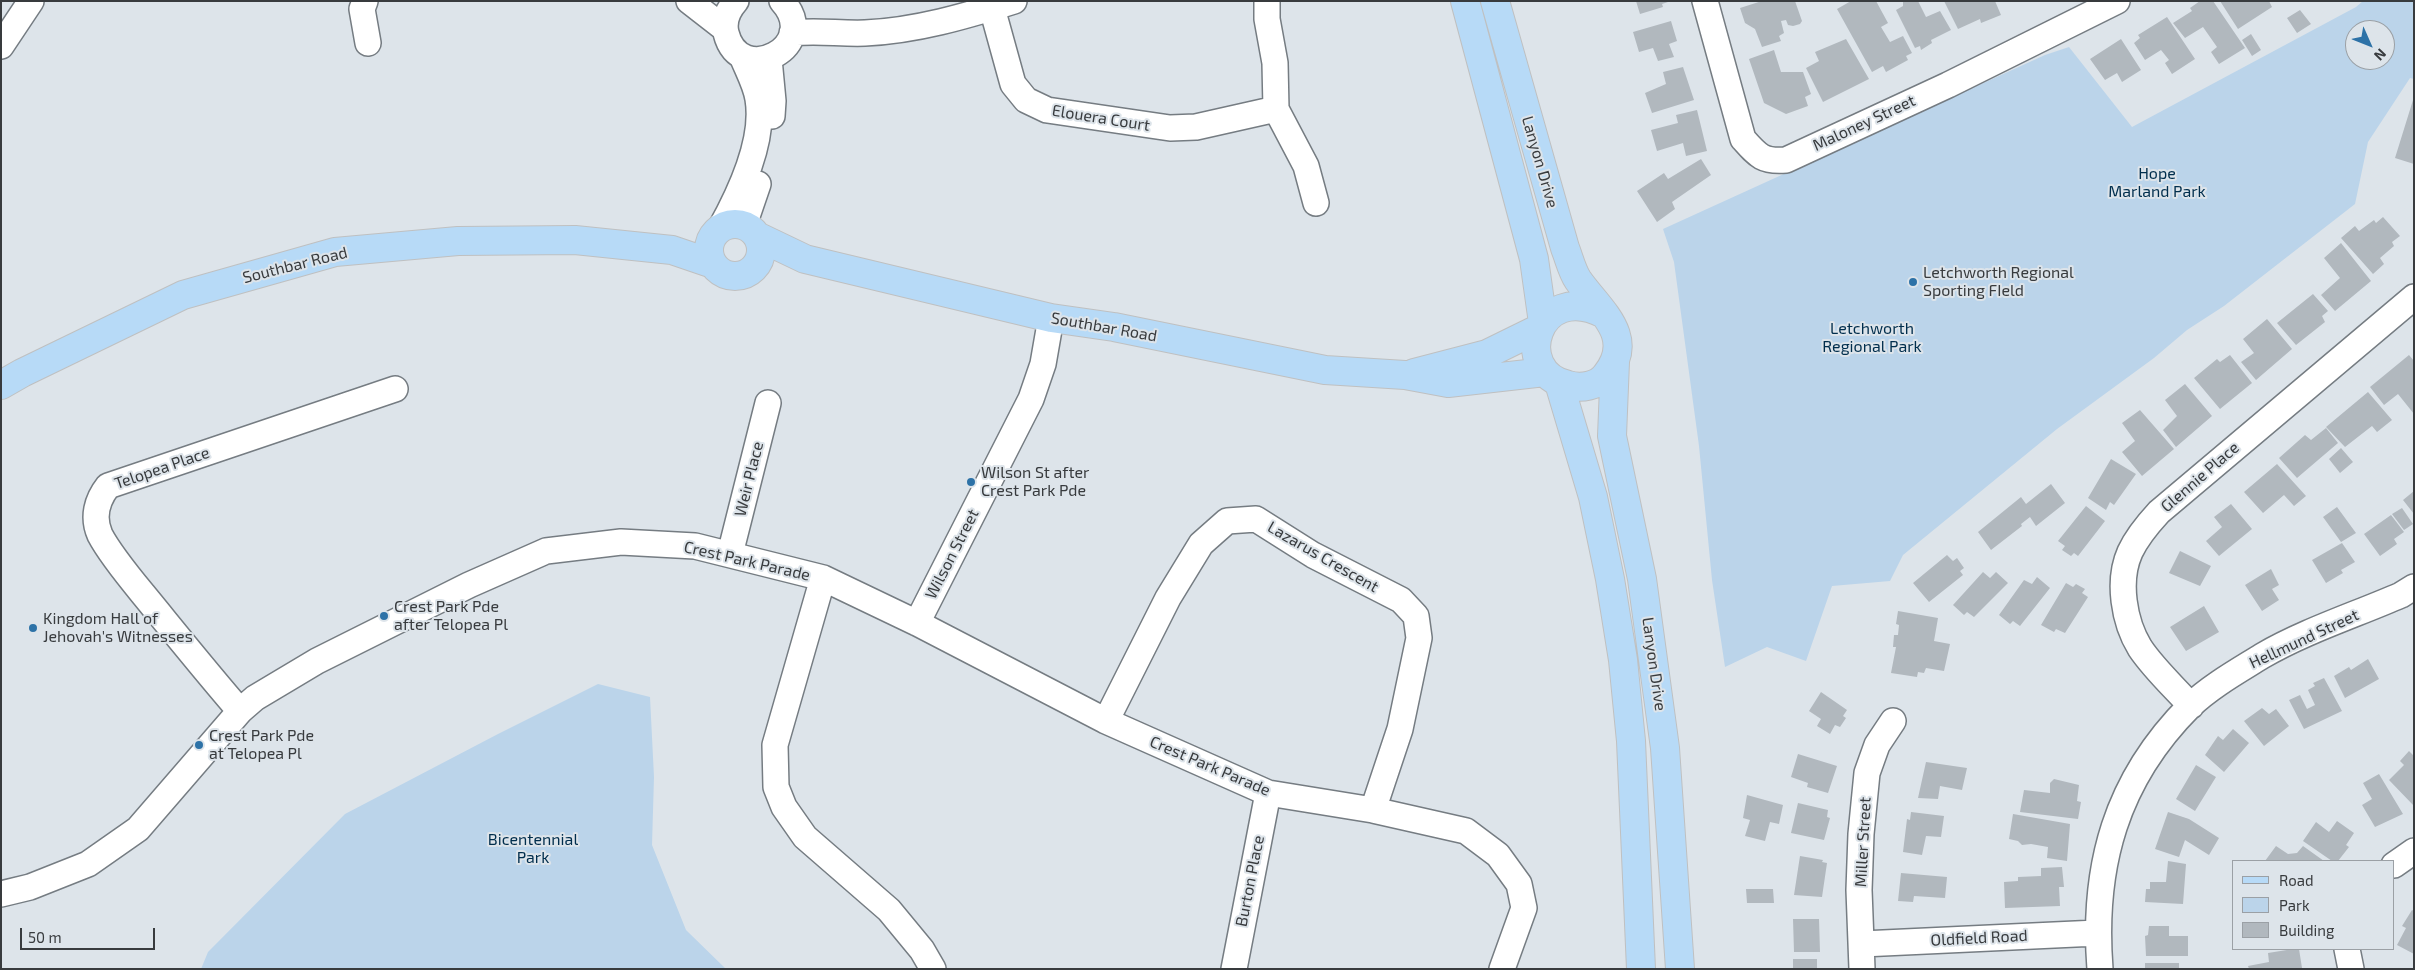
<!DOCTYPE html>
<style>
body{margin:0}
#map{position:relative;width:2415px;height:970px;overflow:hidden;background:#dde4ea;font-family:"Exo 2",sans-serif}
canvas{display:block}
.frame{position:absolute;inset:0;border:2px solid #383b3e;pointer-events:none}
.legend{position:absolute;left:2232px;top:860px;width:162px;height:90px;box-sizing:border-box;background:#dde4ea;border:1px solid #9ba0a5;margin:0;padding:6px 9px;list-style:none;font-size:15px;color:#383b3e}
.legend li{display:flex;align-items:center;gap:10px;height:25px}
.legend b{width:25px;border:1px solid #9ba0a5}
.north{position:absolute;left:2345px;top:20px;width:50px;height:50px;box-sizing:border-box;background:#dde4ea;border:1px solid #9ba0a5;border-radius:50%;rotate:134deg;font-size:14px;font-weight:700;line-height:20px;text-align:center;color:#383b3e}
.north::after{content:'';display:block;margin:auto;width:18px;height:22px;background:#2d72a7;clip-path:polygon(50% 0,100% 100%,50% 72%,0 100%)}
.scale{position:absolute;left:20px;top:928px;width:135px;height:22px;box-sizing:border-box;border:2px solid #383b3e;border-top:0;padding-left:6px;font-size:15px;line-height:18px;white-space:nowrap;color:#383b3e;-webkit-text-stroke:4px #dde4ea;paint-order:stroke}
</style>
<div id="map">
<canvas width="2415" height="970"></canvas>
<div class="frame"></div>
<ul class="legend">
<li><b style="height:6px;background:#b7daf7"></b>Road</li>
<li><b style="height:14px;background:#bbd4ea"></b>Park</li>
<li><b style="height:14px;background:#b1b8be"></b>Building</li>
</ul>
<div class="north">N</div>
<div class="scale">50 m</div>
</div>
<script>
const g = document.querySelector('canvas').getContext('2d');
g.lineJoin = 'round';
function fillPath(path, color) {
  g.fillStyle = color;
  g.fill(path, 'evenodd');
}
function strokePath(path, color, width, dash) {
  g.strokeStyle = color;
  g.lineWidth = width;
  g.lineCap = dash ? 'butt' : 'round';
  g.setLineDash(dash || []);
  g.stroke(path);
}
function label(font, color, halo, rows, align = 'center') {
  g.font = font + ' "Exo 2",sans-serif';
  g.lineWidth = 4;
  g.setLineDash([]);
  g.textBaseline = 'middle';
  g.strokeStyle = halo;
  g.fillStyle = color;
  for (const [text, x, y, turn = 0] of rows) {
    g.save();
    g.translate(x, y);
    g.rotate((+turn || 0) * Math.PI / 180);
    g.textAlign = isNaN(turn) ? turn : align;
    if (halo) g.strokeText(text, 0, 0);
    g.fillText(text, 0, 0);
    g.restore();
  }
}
fillPath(new Path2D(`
 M2363,1H2414V79L2410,78L2368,142L2355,204L2224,306L2187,330L2154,358L2057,429L1903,555L1890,581L1832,586L1806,661L1767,647L1725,667L1712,580L1699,446L1674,262L1663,229L2045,55L2069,47L2132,127L2356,7ZM2355,30H2385V60H2355Z
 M598,684L650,697L654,777L652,845L686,930L726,969H201L208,952L345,814L498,734Z`), '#bbd4ea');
fillPath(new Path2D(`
 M1636,1H1667L1668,2L1662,4L1663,7L1640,14Z
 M1762,1H1795L1802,21L1800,24L1793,26L1788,25L1786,20L1781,21L1784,33L1779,36L1781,41L1762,47L1755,29L1745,23L1740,8Z
 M1851,1H1876L1888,23L1881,27L1890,42L1903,36L1912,53L1906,56L1908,60L1886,72L1883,66L1872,72L1837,9Z
 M1903,1H1918L1926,17L1940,11L1951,30L1931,40L1932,43L1921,50L1920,46L1915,48L1896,10L1903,6Z
 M1944,1H1995L2001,15L1981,23L1980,19L1958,29Z
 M2200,1H2213L2245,48L2219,64L2211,52L2217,47L2203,27L2185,38L2173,23L2192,11L2190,8Z
 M2220,1H2269L2272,7L2238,29Z
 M2300,10L2311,24L2297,33L2287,18Z
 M2167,17L2195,59L2172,74L2165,63L2169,60L2161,50L2145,60L2134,43L2140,38L2138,35Z
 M1671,21L1677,41L1669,44L1674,57L1658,61L1653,48L1639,52L1633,32Z
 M2251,34L2261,50L2252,56L2242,40Z
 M1846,39L1869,79L1823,102L1806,68L1819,61L1815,52Z
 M2121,39L2141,70L2122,82L2117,73L2105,80L2090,59Z
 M1774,50L1781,72H1803L1811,94L1805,97L1808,106L1786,114L1764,103L1749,59Z
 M1683,67L1694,100L1652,113L1645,93L1666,84L1663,72Z
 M2413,100H2414V164L2395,158Z
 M1697,110L1707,151L1686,156L1683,143L1657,151L1651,130L1678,123L1676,115Z
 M1701,159L1711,175L1672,202L1675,209L1657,222L1637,191L1664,173L1668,179Z
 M2383,217L2400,236L2392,242L2394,246L2380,258L2384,264L2373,274L2341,238L2355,226L2359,231L2374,220L2376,223Z
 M2341,243L2371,281L2335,311L2321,295L2340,278L2324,258Z
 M2313,294L2328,311L2322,316L2325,322L2296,345L2277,323Z
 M2267,319L2292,349L2256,380L2241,362L2254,353L2243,339Z
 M2230,355L2252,383L2220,409L2194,378L2217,359L2220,362Z
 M2409,355L2414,361V414L2398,394L2384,405L2370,387Z
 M2185,384L2212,416L2176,447L2163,430L2177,416L2165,400Z
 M2368,392L2392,420L2377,432L2372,426L2345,447L2326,427Z
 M2140,410L2174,449L2142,476L2122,452L2135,441L2122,423Z
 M2326,428L2338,443L2297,478L2279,458L2305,435L2311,440Z
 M2341,448L2353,462L2340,473L2329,459Z
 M2111,459L2136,474L2114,505L2110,502L2106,510L2088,498Z
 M2277,464L2306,496L2294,506L2284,495L2263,513L2244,492Z
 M2051,484L2065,503L2036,526L2030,517L2021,524L2022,526L1991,550L1978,532L2021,497L2026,504Z
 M2414,491V514L2403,500Z
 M2231,504L2252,529L2219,556L2206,541L2222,527L2214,517Z
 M2086,506L2105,521L2078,556L2074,553L2071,556L2062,550L2065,546L2058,541Z
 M2337,507L2356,533L2341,542L2323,517Z
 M2402,508L2413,524L2404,530L2392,514Z
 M2391,515L2404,532L2394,539L2397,544L2380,556L2364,534Z
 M2342,543L2355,562L2341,570L2343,573L2326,583L2312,560Z
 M2180,551L2211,566L2200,586L2169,573Z
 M1947,555L1953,561L1957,558L1964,568L1960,571L1963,575L1929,602L1913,583Z
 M2271,569L2279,585L2272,589L2279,600L2262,611L2245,585Z
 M1983,572L1990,578L1996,572L2008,583L1974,617L1967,612L1964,615L1953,605Z
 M2037,577L2050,588L2020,626L2013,621L2010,624L1999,615L2024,580L2032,584Z
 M2066,583L2073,587L2076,584L2085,589L2082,593L2088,597L2065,633L2056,629L2054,632L2041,625Z
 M2204,606L2219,632L2186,651L2170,627Z
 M1898,611L1938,618L1934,641L1950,644L1944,671L1926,668L1924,673L1918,672L1917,677L1891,673L1896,647H1893L1894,635H1898L1899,625L1896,624Z
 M2368,659L2379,679L2345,698L2334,676L2349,667L2351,670Z
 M2324,678L2342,711L2304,729L2289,700L2300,695L2307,709L2315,705L2308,690L2315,686L2313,683Z
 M1821,692L1847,710L1843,716L1846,718L1840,727L1835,725L1830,734L1817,726L1821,719L1809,711Z
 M2262,708L2269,714L2276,709L2289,726L2264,746L2244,721Z
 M2233,729L2249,743L2224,772L2205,755L2218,736L2223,740Z
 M2409,751L2414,756V806L2389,780L2404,765L2400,761Z
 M1798,754L1837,766L1828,793L1807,787L1808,783L1791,777Z
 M1926,762L1967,768L1962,790L1940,786L1938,799L1918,798Z
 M2196,765L2216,777L2195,811L2176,799Z
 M2379,774L2403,814L2375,827L2362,805L2372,799L2363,783Z
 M2054,779L2079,785L2077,801L2081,802L2078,819L2020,812L2024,790L2050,793V783Z
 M1747,795L1783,805L1779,824L1770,822L1765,841L1745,836L1750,820L1743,818Z
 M1798,803L1828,810L1827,817L1830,818L1824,840L1791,833Z
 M1911,812L1944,816L1941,837L1926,836L1922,855L1903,852L1907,819L1910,820Z
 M2168,812L2189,819L2219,838L2209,855L2185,840L2179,857L2155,849Z
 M2013,814L2070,824L2067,861L2047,858L2048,847L2031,844L2022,845L2018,841L2009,839Z
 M2337,821L2354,833L2346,845L2349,847L2338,861H2332L2303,841L2316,822L2329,832Z
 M2276,846L2288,854L2297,853L2303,846L2324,861H2265Z
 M1800,856L1823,860L1822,862L1827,863L1822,897L1794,895Z
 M2168,861L2186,864L2183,904L2145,902L2146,889H2150V882H2166Z
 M2062,867L2064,887H2059L2060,906L2005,908L2004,882L2018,881V877L2041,876V868Z
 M1901,873L1947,877L1945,898L1914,896L1913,902L1898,901Z
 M1746,889H1773L1774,903H1747Z
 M2412,910L2414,911V954L2397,945L2406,928L2402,926Z
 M1793,919H1819L1820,952H1794Z
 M2149,926H2169V936H2188V956H2146L2145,936L2148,935Z
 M2293,949H2299L2302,968L2249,969L2248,966L2269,962L2268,953Z
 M1793,959H1817V969H1793Z
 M2145,963H2179V969H2145Z`), '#b1b8be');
const minor = new Path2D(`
 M365,1L362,9L368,43
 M689,1L725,29
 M736,1C728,10 723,21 726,33C740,89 823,46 782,1
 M1267,1V19L1275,63L1276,109L1306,166L1316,203
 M1705,1L1743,139C1758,156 1763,162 1786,160L1948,85L2117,1
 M992,8L1013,84L1026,100L1047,110L1170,128L1196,127L1276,109
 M792,33C817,30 840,34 865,33C915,31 966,16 1014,1
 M1,46L31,1
 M769,59L773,101L772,116
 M744,225L758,184
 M720,229C740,193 765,141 758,99C756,85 747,69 742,56
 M730,554L768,403
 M823,578L775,745L776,787L784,807L805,837L889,910L922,950L933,969
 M917,623L1031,399L1043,364L1051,318
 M2191,706C2174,687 2154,669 2140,648C2124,622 2117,581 2130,552C2137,537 2147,525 2159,512L2414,297
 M240,711C207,673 175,633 143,594C129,577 110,554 100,535C92,517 97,500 108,486L395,389
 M1106,721L1168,598L1201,544L1227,521L1256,519L1313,555L1401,600L1416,616L1419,638L1400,729L1373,810
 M2394,865L2414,851
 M1,894L30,887L88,864L138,829L240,711L255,698L317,661L469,585L546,551L621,542L695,546L823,578L917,623L1106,721L1268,793L1373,810L1466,831L1498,855L1519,884L1524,908L1502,969
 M1862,944L2097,933
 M2347,949L2351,969
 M1234,969L1268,793
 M1862,969L1859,890L1861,834L1867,773L1877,745L1893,721
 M2100,969C2092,866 2116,780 2190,706C2211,686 2238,671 2262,656C2305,631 2355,615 2401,595L2414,587`);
const major = new Path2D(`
 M1465,1L1534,259L1543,323
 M1495,1L1565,248C1569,258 1572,271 1578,280C1599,310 1637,337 1606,375C1598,386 1581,389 1568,385C1510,372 1537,279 1604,314
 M709 250a26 26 0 1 1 52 0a26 26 0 1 1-52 0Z
 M759,237L805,259L1051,318L1114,327L1325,370L1405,375L1448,383L1545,372
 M1615,362L1612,436L1642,579L1665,748L1680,969
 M1414,373L1487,354L1540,328
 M1559,383L1593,497L1610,579L1623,660L1631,741L1641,969
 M1,385L22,373L183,295L335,252L458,241L575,240L672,250L713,264`);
strokePath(minor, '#757c82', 28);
strokePath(major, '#bfc0c1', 30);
strokePath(minor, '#fff', 25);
strokePath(major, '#b7daf7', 28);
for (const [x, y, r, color] of [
 [1913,282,5,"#2d72a7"],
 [971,482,5,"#2d72a7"],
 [384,616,5,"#2d72a7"],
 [33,628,5,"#2d72a7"],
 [199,745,5,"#2d72a7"]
]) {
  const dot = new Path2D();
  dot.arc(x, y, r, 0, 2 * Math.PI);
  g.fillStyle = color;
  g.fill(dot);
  strokePath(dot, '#dde4ea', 2);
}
label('16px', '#383b3e', '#dde4ea', [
 ["Elouera Court",1101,118,9],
 ["Maloney Street",1864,123,-25],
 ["Lanyon Drive",1540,162,74],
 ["Southbar Road",295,265,-14],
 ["Southbar Road",1104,327,10],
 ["Telopea Place",162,468,-19],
 ["Glennie Place",2200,477,-41],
 ["Weir Place",749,479,-76],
 ["Wilson Street",952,554,-63],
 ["Lazarus Crescent",1323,557,30],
 ["Crest Park Parade",747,561,13],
 ["Hellmund Street",2304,639,-25],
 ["Lanyon Drive",1654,664,82],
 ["Crest Park Parade",1210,766,23],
 ["Miller Street",1863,842,-87],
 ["Burton Place",1250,881,-79],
 ["Oldfield Road",1979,938,-3]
]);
label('16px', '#002e4d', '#dde4ea', [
 ["Hope",2157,174],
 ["Marland Park",2157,192],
 ["Letchworth",1872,329],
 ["Regional Park",1872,347],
 ["Bicentennial",533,840],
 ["Park",533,858]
]);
label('16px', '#383b3e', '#dde4ea', [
 ["Letchworth Regional",1923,273],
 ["Sporting FIeld",1923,291],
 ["Wilson St after",981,473],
 ["Crest Park Pde",981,491],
 ["Crest Park Pde",394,607],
 ["after Telopea Pl",394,625],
 ["Kingdom Hall of",43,619],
 ["Jehovah's Witnesses",43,637],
 ["Crest Park Pde",209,736],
 ["at Telopea Pl",209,754]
], 'left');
</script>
